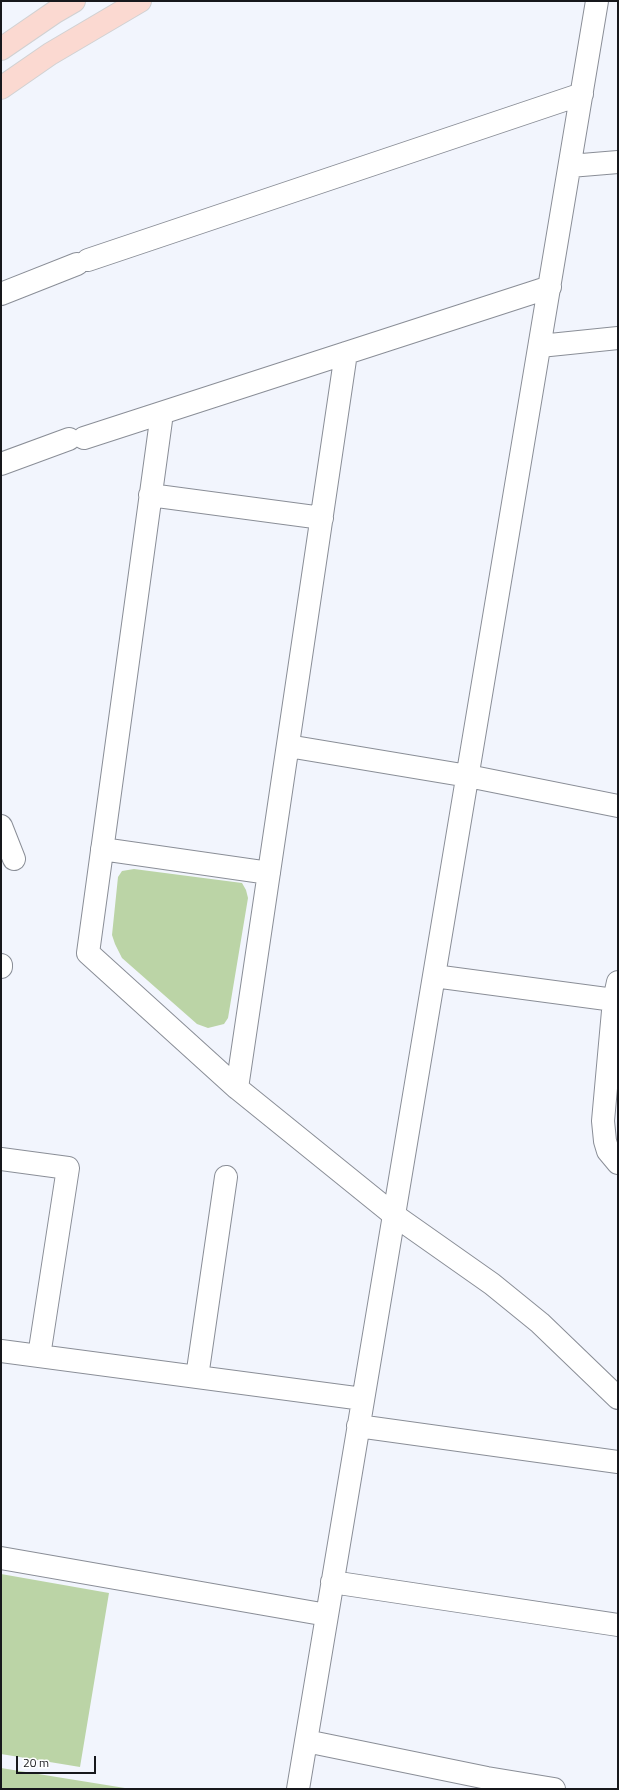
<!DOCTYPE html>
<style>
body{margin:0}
#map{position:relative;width:619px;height:1790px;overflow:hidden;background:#f2f5fd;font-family:"Titillium Web",sans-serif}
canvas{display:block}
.frame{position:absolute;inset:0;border:2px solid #17181c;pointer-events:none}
.scale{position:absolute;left:16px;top:1756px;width:80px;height:18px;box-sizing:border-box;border:2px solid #17181c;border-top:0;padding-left:5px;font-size:12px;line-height:14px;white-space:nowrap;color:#17181c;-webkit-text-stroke:3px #fff;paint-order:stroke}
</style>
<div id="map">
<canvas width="619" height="1790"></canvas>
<div class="frame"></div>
<div class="scale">20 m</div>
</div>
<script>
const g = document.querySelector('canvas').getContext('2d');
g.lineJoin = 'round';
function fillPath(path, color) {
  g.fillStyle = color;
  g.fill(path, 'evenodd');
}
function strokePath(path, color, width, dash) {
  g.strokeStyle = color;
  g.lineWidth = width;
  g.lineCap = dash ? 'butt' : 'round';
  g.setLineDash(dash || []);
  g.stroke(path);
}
fillPath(new Path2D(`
 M134,869L242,883L246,890L248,898L228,1018L224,1024L208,1028L197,1024L122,958L115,944L112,935L118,877L122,871Z
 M1,1574L109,1593L80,1767L1,1754Z
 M1,1768L131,1789H1Z`), '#bbd4a6');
const street = new Path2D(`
 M570,166L618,162
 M88,260L582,94
 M1,294L77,264
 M540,346L618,338
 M162,413L88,953L237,1088L394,1215L492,1284L540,1323L618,1398
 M84,438L550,287
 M1,464L69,439
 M150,495L322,518
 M288,746L468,776L618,806
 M1,826L14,859
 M102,849L269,873
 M1,965V967
 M434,976L614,1000
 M618,982L614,1000L603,1121L605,1141L608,1151L618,1163
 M237,1088L346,353
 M1,1159L68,1168L39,1356
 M1,1351L363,1399
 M197,1377L226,1177
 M358,1426L618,1462
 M1,1558L327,1615
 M332,1582L618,1625
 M306,1741L487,1778L554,1789
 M298,1789L597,1`);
const primary = new Path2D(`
 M1,49L55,12L74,1
 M1,88L50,54L140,1`);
strokePath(street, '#8a8e97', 24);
strokePath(primary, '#d1d1d2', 24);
strokePath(street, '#fff', 22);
strokePath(primary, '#fbd9d1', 22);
</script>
